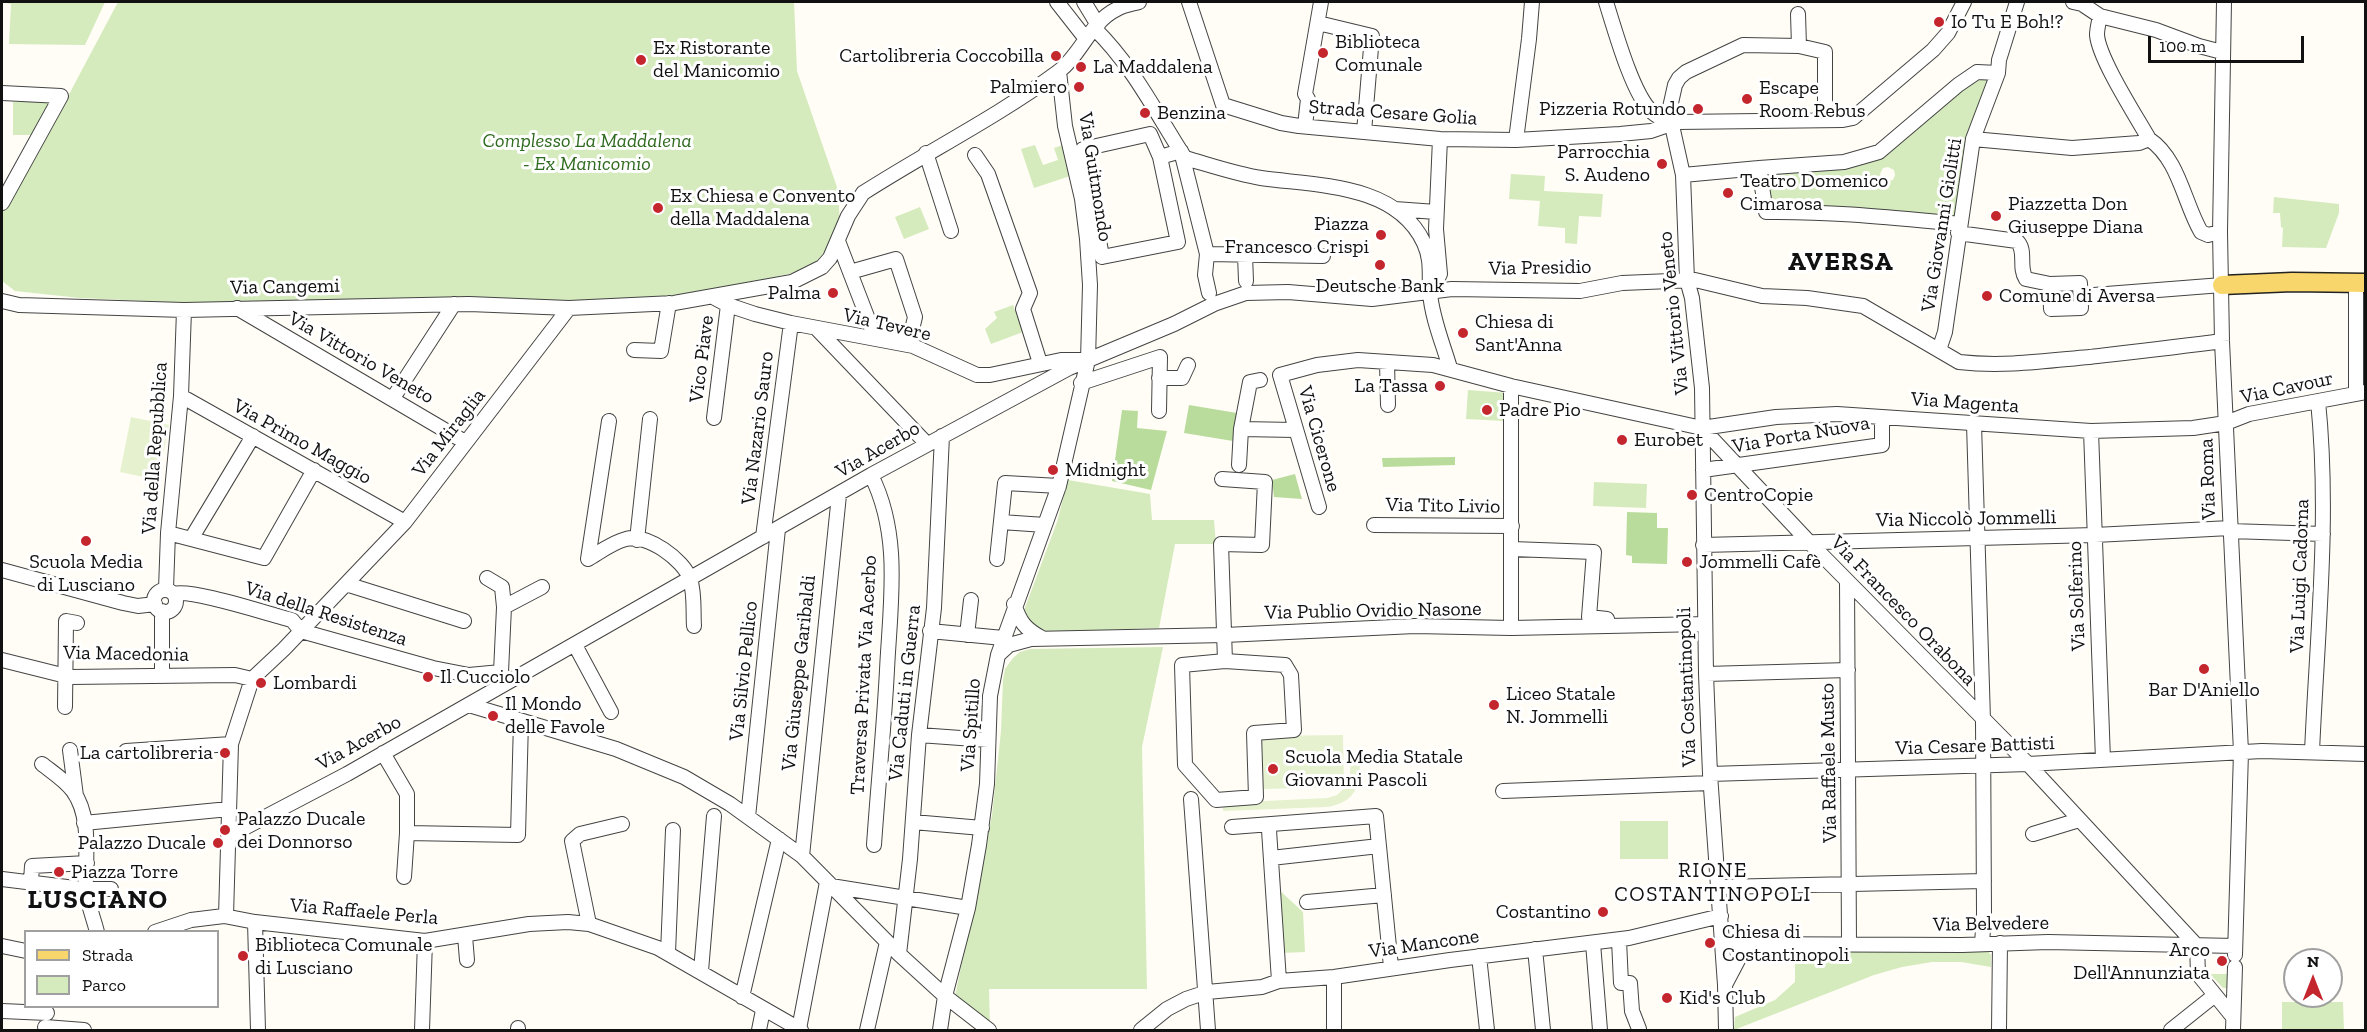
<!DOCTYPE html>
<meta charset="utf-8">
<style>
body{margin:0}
#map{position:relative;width:2367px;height:1032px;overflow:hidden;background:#fffdf5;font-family:"Zilla Slab",serif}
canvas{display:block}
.frame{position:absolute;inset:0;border:3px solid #111;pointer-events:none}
.legend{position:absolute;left:24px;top:930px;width:195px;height:78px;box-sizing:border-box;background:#fff;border:2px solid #a0a0a0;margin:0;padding:8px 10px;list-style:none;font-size:18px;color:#111}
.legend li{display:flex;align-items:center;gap:12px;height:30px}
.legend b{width:30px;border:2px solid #a0a0a0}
.north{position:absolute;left:2283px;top:948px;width:60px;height:60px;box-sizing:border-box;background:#fff;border:2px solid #a0a0a0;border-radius:50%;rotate:0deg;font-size:16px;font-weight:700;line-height:24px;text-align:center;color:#111}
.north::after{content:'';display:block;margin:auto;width:21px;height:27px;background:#c4262e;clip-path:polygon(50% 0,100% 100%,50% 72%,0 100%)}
.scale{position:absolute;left:2148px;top:36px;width:156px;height:27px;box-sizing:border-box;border:3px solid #111;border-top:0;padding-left:8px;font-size:18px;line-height:21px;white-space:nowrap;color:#111;-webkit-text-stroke:4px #fff;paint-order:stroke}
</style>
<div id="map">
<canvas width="2367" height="1032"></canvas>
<div class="frame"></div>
<ul class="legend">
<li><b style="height:8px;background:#f9d66b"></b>Strada</li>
<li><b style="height:16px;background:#d5ebbd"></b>Parco</li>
</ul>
<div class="north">N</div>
<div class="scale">100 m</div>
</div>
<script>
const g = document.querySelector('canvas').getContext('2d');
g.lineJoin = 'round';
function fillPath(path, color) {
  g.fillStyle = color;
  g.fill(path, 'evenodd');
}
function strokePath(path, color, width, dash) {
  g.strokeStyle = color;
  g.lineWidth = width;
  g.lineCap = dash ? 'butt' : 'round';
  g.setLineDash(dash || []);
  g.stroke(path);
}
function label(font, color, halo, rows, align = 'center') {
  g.font = font + ' "Zilla Slab",serif';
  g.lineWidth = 6;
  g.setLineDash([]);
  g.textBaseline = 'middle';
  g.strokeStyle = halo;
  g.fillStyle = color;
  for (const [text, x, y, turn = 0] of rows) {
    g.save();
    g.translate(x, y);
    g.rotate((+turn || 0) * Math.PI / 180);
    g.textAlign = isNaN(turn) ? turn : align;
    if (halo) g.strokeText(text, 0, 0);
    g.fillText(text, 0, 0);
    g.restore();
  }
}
fillPath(new Path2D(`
 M2,2H105L85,45L9,44L11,4Z
 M118,2H794L797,71L838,190L840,225L826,251L810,267L789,274L670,299L614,304L190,303L80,298L15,291L2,281V213L32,164Z
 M1981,76L1992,78L1958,222L1767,210L1761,172L1855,163L1922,121ZM1888,167L1894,170L1895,175L1893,180L1888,181L1882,179L1880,174L1883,168Z
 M13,102H51L35,135H13Z
 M1035,145L1043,165L1058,160L1054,148L1063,145L1073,175L1034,188L1021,149Z
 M1511,174L1545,176L1544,191L1603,194L1601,217L1579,216L1577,244L1565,243V228L1538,226L1540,201L1509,199Z
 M2274,197L2339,204V213L2326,248L2282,247L2283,228L2281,227L2280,213H2273Z
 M920,207L929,229L904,239L895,217Z
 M2074,287L2075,306L2056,307L2055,288Z
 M1013,305L1023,332L991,344L985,329L997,318L994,312Z
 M1468,390L1507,393L1505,421L1466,419Z
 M1068,480L1150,494L1152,520H1214L1216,544H1175L1159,628L1053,632L1034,630L1023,613L1057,522Z
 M1594,482L1647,484L1646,508L1593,506Z
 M1163,647L1142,747L1147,989H989L990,1027L954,1001L992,815L1001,731L1003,680L1005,669L1013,658L1020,652L1030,649Z
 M1620,821H1668V859H1620Z
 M1277,888L1303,912L1305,952L1281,953Z
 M1795,949H1986L1991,955V967L1961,962H1932L1902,967L1874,975L1734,1030L1735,1017L1775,1000L1795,982Z
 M2210,974H2228V988H2223Z
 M2282,1002H2343L2344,1030H2282Z`), '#d5ebbd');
fillPath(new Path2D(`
 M1189,405L1237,413L1233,441L1184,433Z
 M1122,410L1138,411L1137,428L1167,431L1151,490L1112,481Z
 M1455,457V465L1383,467L1382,458Z
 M1295,474L1302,499L1274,497L1272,480Z
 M1627,512L1657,513V528H1668L1667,564L1632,563V556L1626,555Z`), '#b9dc9c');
fillPath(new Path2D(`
 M131,417L169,425L158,480L120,472Z
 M1343,735L1344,787L1263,789L1262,736Z
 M1360,759C1360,785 1357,802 1327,807L1223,811V803L1327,798L1337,795L1349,784L1351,760Z`), '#e6f2cf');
const minor = new Path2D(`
 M1057,2L1086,39
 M1084,2L1098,25
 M1189,2L1223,105L1281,123L1299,126L1440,139L1516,140L1620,134L1651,131L1677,122L1843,120L1853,118L1933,50L1948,33L1964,2
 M1606,2C1614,27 1632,93 1651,111C1656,116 1664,120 1671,124
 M2073,2L2082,4L2100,16L2156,30L2199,46L2222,52
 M2224,2L2220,232L2222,341L2241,752L2235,955
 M1798,14L1799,46
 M1318,23L1372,36L1364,132
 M1094,28C1133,66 1156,113 1185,158C1210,165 1236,174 1261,178C1316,186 1396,183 1424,243C1432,260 1429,275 1430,293C1432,318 1443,344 1450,368
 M2,93L61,96L2,203
 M1305,126L1308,99L1305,94L1321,2
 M1973,139L2072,148L2139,143L2149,139C2136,116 2099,59 2097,35C2097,28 2099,22 2100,16
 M2149,139C2179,159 2184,203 2201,232L2208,235L2220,232
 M1516,140L1529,39L1532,2
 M926,153L951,231
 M975,155L988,174L1030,293L1023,309L1040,363
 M1160,157L1150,134L1083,149L1102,257L1178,242L1160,157L1181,151L1207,254L1205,275L1209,293
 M1683,175L1759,168
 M1395,209L1436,212
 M1960,224C1895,218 1831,211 1766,212L1759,168L1844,162L1879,152L1958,85L1977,72L1998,73
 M1958,233L2017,241C2027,251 2018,267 2026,279L2050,284L2080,283L2081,308L2051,309L2050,284
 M838,241L873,332L910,338L915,317L896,259L850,272
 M1207,254L1323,256
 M1245,255L1246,281
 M2356,282V394
 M1434,286L1440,274L1436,229L1440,139
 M2081,296L2222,285
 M713,297L728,305L755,314L791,323L913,346L977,375H990L1061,360H1083
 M2,301L19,305L184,310L469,304L569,308L674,303L792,282L822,267L830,258L848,216L863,193C927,152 997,117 1058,72C1081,55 1090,22 1117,9C1124,5 1132,4 1139,2
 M237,308L465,442
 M818,330L927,444
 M634,350L661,351L669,303
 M1939,350L1945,332L1973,139L1998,73L1999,60L2017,2
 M1387,362L1388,405
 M1159,378H1182L1188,365
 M1081,383L1160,357L1159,411
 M181,396L405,522
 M393,398L454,304
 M714,418L728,305
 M609,421L588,559C600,552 613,542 626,539C647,533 684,560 690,579C695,593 693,612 694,626
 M1974,424L1983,720L1984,914L1982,944
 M1702,428L1809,542L2028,764L2197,946
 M1241,429L1250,382L1260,380
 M2091,431L2103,760
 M1239,465L1241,429L1295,430
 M1703,470L1882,445V417
 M871,475C902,536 890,605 887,670C884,728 878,786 874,845
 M1222,479L1265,482L1262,545L1221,544L1225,661L1182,665L1185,765L1216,800L1256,797L1254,733L1294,730L1291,675L1285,665L1225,661
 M1319,507L1280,375L1317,365L1358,360L1433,365L1511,386L1702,428L1776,417L1837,414L2091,431L2193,428L2226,423L2249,414L2366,392
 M1001,522L1045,525
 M1374,525L1512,526
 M2230,531L2323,534
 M168,533L264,558L314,470
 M763,537L791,323
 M191,539L253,436
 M637,540L650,419
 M1703,545L2095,535L2230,528
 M1512,549L1594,552L1589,617L1607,619
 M997,559L1005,483L1059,486
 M2,570L123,603L138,606L155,604
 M487,578L502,587L504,607L501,672L505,680
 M1847,581L1849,943
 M346,584L464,621
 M166,589L168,533L181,396L184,310
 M154 601a11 11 0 1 1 22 0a11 11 0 1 1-22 0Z
 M174,594C190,588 271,615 292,620L301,631L433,668L469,675L501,672
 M1014,604C1020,622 1025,629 1042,638
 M504,607L542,587
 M1511,628V386
 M930,631L1003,638
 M967,635L971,600
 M575,645L611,712
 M998,655L1009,645L1031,639L1225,635L1415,626L1511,628L1704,624
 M2,660L70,677L235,675L252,679
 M1706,674L1848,670
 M162,675V611
 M469,705L616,749L684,777L730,804L802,856L899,954L945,996L989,1030
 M65,707L66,621L77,623
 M919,735L988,740
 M70,750L76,796
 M126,751L231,744
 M2312,752C2317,635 2330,518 2318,401
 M383,753L407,794V833L518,835L521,721
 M42,764C52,772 65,780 73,791C92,817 85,856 86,887C87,903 93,916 97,932
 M1710,774L2028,764L2262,751L2366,754
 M1503,791L1710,783
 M1191,799L1208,1030
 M748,817L778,529
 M913,822L982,828
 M84,823L229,809
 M1232,827L1376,816L1391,967
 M1269,830L1279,981
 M2033,834L2079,820
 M229,836L347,774L871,475L1069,368L1174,324L1214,304L1246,293L1288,292L1372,299L1452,289L1580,291L1622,283L1695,280L1762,296L1807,298L1863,306L1959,362C2003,367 2045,361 2089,357C2133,352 2178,347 2222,341
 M802,856L839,495
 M1271,858L1379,846
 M404,877L407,833
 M2,879L83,889H111
 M31,881L32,866L87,863
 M831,886L968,908
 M1720,887L1984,881
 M1307,902L1384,895
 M226,916L231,744L252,679L284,649L405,522L569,308
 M255,922L258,1030
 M589,924L572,841L580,834L622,824
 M155,932L191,920L224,916L255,922L425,941L529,924L568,922L589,924L658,948L801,1030
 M465,936L467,960
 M1619,940L1621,983H1630L1632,1011L1639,1029
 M1593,943L1600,1030
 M1723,944L1962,945L2048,942L2235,946
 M2,946L26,951
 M2197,946L2198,974L2233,1017
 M1535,949L1543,1030
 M668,953L673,830
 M899,954L910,859L919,735L934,608L942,436
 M1479,956L1487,1030
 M701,971L714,816
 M1726,983L1747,943
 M742,997L779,839
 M2,1011L47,1013
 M45,1027L84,1030
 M518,1028V1030
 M799,1029L827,882
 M422,1030L425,941
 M759,1030L763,1010
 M867,1030L887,942
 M940,1030L945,996L968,908L979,845L987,784L990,696L998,655L1059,486L1088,360L1090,285L1087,239L1082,199L1065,126L1059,71
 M1141,1030L1167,1009L1186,999L1207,992L1262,987L1279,981L1334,977L1450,960L1629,938L1721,916
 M1334,1030V977
 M1726,1030L1725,985L1710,774L1706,674L1702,388L1692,298L1687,280L1683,175L1669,112L1675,85L1679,78L1686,72L1743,45L1799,46L1825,52V120
 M1999,1030L2000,943
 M2171,1030L2215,995
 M2233,1030L2235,967`);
const major = new Path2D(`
 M2222,285L2292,282L2366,283`);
strokePath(minor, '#444', 16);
strokePath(major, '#222', 21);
strokePath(minor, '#fff', 14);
strokePath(major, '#f9d66b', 18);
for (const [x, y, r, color] of [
 [1939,22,6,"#c4262e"],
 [1323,53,6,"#c4262e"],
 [1056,56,6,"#c4262e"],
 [641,60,6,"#c4262e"],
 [1081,67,6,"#c4262e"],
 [1079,87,6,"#c4262e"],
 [1747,99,6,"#c4262e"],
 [1698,109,6,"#c4262e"],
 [1145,113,6,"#c4262e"],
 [1662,164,6,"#c4262e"],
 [1728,193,6,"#c4262e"],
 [658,208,6,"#c4262e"],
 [1996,216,6,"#c4262e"],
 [1381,235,6,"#c4262e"],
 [1380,265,6,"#c4262e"],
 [833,293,6,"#c4262e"],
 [1987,296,6,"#c4262e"],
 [1463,333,6,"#c4262e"],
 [1440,386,6,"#c4262e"],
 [1487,410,6,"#c4262e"],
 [1622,440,6,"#c4262e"],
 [1053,470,6,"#c4262e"],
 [1692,495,6,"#c4262e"],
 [86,541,6,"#c4262e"],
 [1687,562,6,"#c4262e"],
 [2204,669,6,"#c4262e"],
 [428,677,6,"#c4262e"],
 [261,683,6,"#c4262e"],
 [1494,705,6,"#c4262e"],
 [493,716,6,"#c4262e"],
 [225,753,6,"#c4262e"],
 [1273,769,6,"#c4262e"],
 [225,830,6,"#c4262e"],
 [218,843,6,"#c4262e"],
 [59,872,6,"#c4262e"],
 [1603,912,6,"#c4262e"],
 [1710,943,6,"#c4262e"],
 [243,956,6,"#c4262e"],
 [2222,961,6,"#c4262e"],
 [1667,998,6,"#c4262e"]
]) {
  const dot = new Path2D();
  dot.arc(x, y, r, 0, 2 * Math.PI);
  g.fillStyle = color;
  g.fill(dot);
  strokePath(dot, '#fff', 2);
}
label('20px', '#111', '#fff', [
 ["Io Tu E Boh!?",1951,22],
 ["Biblioteca",1335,42],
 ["Comunale",1335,65],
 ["Ex Ristorante",653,48],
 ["del Manicomio",653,71],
 ["Cartolibreria Coccobilla",1044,56,"right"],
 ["La Maddalena",1093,67],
 ["Palmiero",1067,87,"right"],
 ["Escape",1759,88],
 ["Room Rebus",1759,111],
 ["Pizzeria Rotundo",1686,109,"right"],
 ["Benzina",1157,113],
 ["Parrocchia",1650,152,"right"],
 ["S. Audeno",1650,175,"right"],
 ["Teatro Domenico",1740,181],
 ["Cimarosa",1740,204],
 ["Ex Chiesa e Convento",670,196],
 ["della Maddalena",670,219],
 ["Piazzetta Don",2008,204],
 ["Giuseppe Diana",2008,227],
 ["Piazza",1369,224,"right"],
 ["Francesco Crispi",1369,247,"right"],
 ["Deutsche Bank",1380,286,"center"],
 ["Palma",821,293,"right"],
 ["Comune di Aversa",1999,296],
 ["Chiesa di",1475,322],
 ["Sant'Anna",1475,345],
 ["La Tassa",1428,386,"right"],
 ["Padre Pio",1499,410],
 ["Eurobet",1634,440],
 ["Midnight",1065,470],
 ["CentroCopie",1704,495],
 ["Scuola Media",86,562,"center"],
 ["di Lusciano",86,585,"center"],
 ["Jommelli Cafè",1699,562],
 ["Il Cucciolo",440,677],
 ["Lombardi",273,683],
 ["Bar D'Aniello",2204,690,"center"],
 ["Liceo Statale",1506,694],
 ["N. Jommelli",1506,717],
 ["Il Mondo",505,704],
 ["delle Favole",505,727],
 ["La cartolibreria",213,753,"right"],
 ["Scuola Media Statale",1285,757],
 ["Giovanni Pascoli",1285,780],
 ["Palazzo Ducale",237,819],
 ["dei Donnorso",237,842],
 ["Palazzo Ducale",206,843,"right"],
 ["Piazza Torre",71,872],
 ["Costantino",1591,912,"right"],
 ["Chiesa di",1722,932],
 ["Costantinopoli",1722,955],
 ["Biblioteca Comunale",255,945],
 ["di Lusciano",255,968],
 ["Arco",2210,950,"right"],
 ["Dell'Annunziata",2210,973,"right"],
 ["Kid's Club",1679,998]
], 'left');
label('20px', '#111', '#fff', [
 ["Strada Cesare Golia",1393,113,4],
 ["Via Guitmondo",1095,177,81],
 ["Via Giovanni Giolitti",1942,225,-81],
 ["Via Presidio",1540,268,-1],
 ["Via Cangemi",285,287,-1],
 ["Via Vittorio Veneto",1674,313,-96],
 ["Via Tevere",887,325,13],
 ["Via Vittorio Veneto",361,358,30],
 ["Vico Piave",702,359,-83],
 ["Via Cavour",2287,388,-12],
 ["Via Magenta",1965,403,4],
 ["Via Nazario Sauro",758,428,-83],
 ["Via Miraglia",449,433,-52],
 ["Via Porta Nuova",1801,435,-10],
 ["Via Cicerone",1319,439,74],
 ["Via Primo Maggio",302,442,29],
 ["Via della Repubblica",155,448,-86],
 ["Via Acerbo",878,450,-30],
 ["Via Roma",2208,479,-92],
 ["Via Tito Livio",1443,506,1],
 ["Via Niccolò Jommelli",1966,519,-1],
 ["Via Luigi Cadorna",2300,576,-88],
 ["Via Solferino",2077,596,-92],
 ["Via Publio Ovidio Nasone",1373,611,-1],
 ["Via Francesco Orabona",1903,611,46],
 ["Via della Resistenza",326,614,18],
 ["Via Macedonia",126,654,1],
 ["Via Silvio Pellico",744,671,-84],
 ["Via Giuseppe Garibaldi",799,673,-84],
 ["Traversa Privata Via Acerbo",864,675,-87],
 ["Via Costantinopoli",1687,687,-92],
 ["Via Caduti in Guerra",905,693,-84],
 ["Via Spitillo",971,725,-86],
 ["Via Acerbo",359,743,-29],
 ["Via Cesare Battisti",1975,746,-2],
 ["Via Raffaele Musto",1829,763,-91],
 ["Via Raffaele Perla",364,912,5],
 ["Via Belvedere",1991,924,-1],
 ["Via Mancone",1424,944,-8]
]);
label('italic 20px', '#2f6b1f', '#fff', [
 ["Complesso La Maddalena",587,141],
 ["- Ex Manicomio",587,164]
]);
g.letterSpacing = '1.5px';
label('21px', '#111', '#fff', [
 ["RIONE",1713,871],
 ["COSTANTINOPOLI",1713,895]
]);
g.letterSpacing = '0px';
g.letterSpacing = '1.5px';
label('bold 26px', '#111', '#fff', [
 ["AVERSA",1841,263],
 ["LUSCIANO",98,901]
]);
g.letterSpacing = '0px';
</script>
